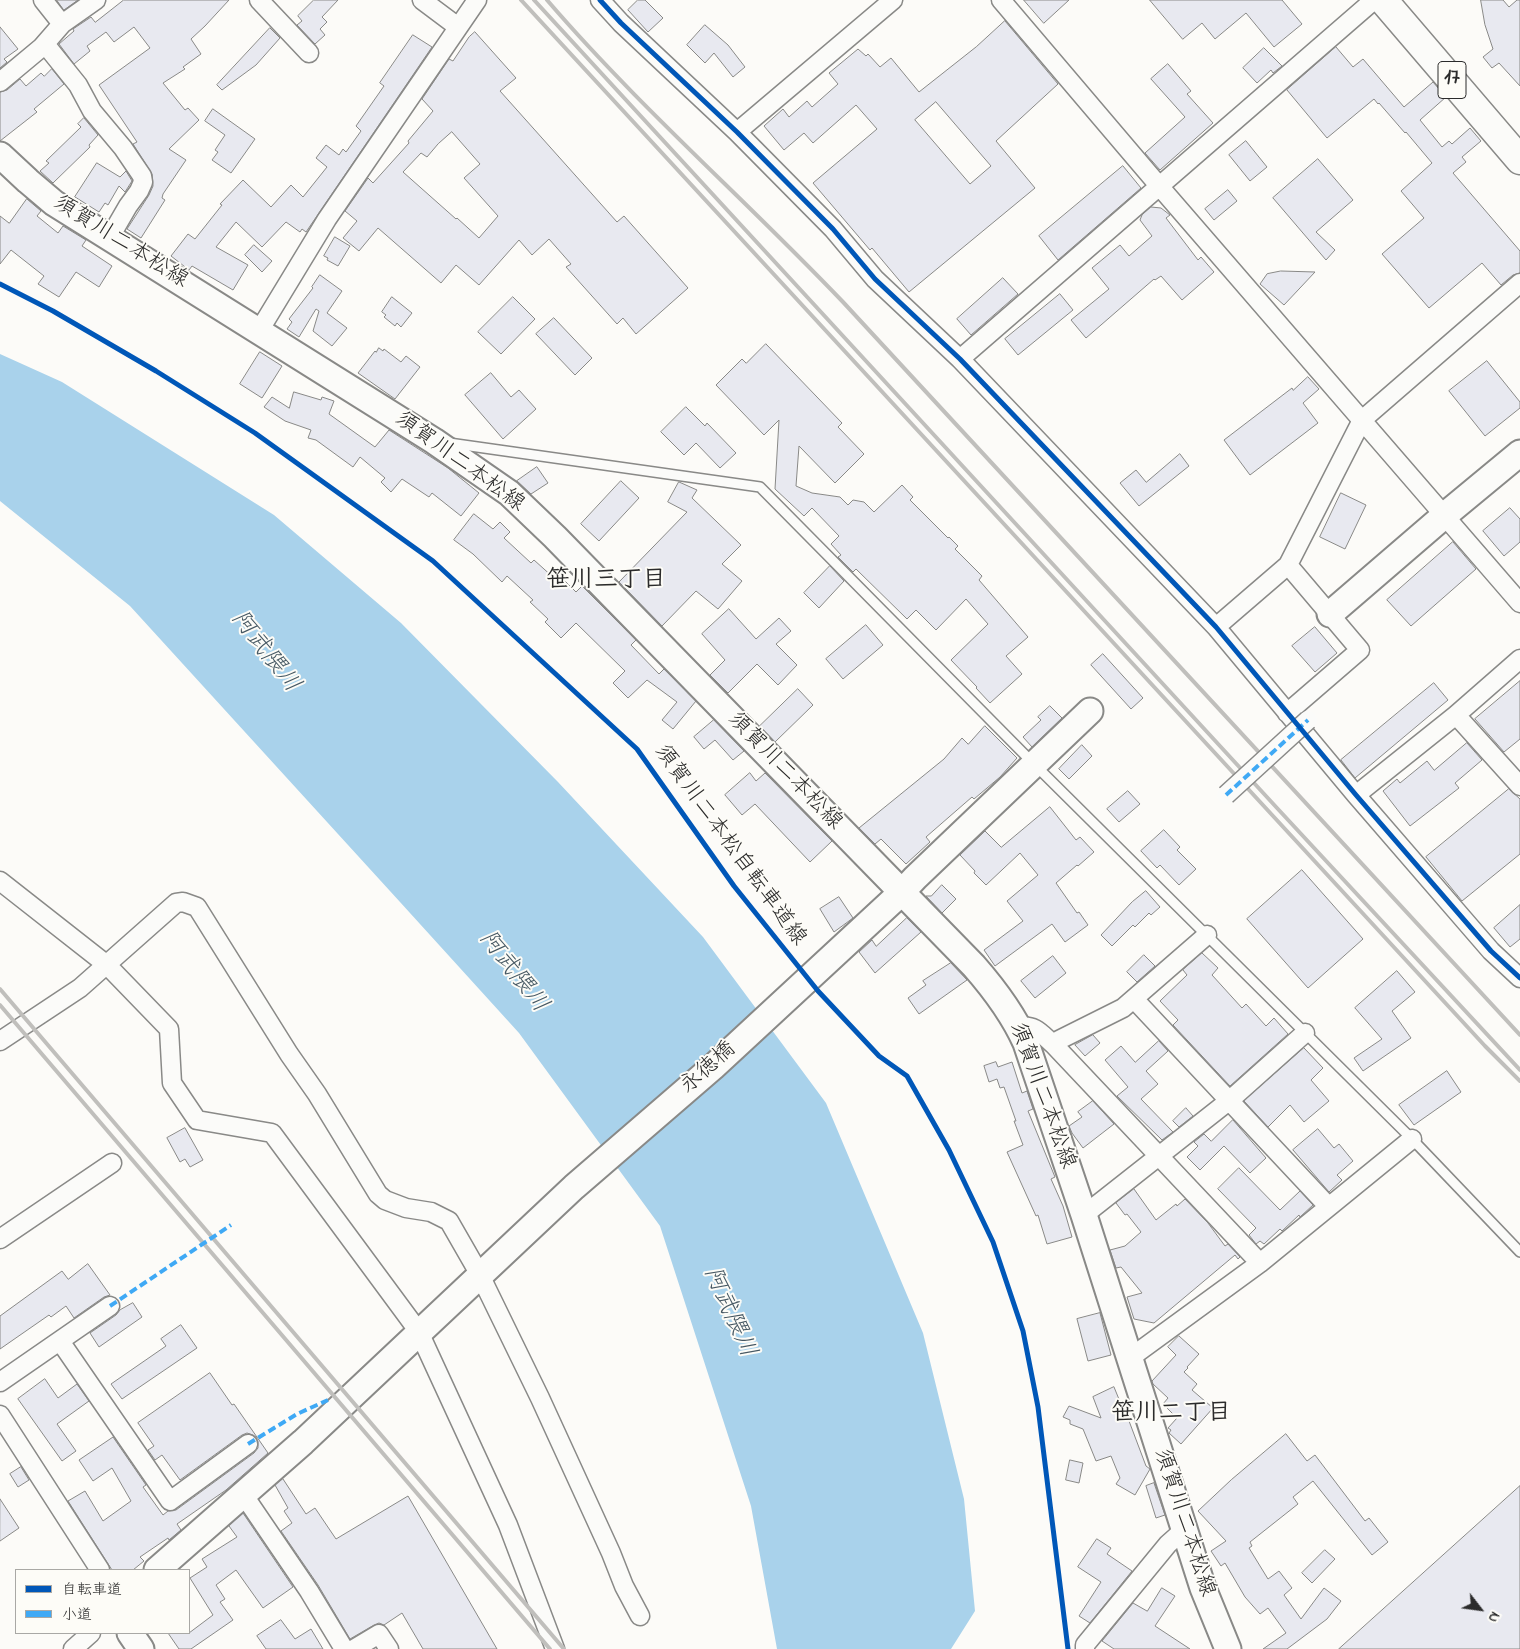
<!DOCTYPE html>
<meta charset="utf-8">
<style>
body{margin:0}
#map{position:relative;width:1520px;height:1649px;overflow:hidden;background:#fcfbf8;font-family:"Indie Flower","Klee One",sans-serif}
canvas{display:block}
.legend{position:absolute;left:15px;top:1569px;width:175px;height:65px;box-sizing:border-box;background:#fdfcf7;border:1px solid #a9a8a5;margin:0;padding:6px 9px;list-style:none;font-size:15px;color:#2b2b2b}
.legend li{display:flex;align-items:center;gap:10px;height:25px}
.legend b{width:25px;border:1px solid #a9a8a5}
.north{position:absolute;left:1455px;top:1584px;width:50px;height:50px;-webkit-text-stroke:4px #fdfcf7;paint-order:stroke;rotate:120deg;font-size:14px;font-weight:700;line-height:20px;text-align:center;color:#2b2b2b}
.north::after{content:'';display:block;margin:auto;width:18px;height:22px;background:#2b2b2b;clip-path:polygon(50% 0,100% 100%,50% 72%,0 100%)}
</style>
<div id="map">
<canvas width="1520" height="1649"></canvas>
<ul class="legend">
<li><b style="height:6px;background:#0057b8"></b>自転車道</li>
<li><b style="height:6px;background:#3fa9f5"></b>小道</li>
</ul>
<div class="north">N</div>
</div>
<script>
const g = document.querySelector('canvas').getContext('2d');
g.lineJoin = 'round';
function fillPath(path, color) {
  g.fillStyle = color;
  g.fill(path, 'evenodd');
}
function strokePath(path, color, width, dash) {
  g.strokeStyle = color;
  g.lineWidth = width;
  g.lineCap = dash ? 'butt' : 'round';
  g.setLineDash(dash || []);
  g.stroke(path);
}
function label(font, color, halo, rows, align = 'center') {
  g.font = font + ' "Indie Flower","Klee One",sans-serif';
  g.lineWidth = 4;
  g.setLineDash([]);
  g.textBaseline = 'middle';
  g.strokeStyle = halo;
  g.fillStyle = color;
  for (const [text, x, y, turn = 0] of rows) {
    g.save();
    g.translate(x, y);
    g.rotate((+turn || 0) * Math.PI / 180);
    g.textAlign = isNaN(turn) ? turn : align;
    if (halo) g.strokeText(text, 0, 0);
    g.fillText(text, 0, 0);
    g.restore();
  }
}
fillPath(new Path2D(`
 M0,354L62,382L274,515L401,623L558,782L703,937L826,1103L923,1333L964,1499L975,1611L951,1649H777L751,1506L660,1226L519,1033L400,902L130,606L0,501Z`), '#a9d2eb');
const building = new Path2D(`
 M57,0H78L64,10Z
 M124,0H229L205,26L191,39L201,54L183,67L185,69L163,83L185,110L188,108L199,120L169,149L186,160L163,194L162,198L165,200L141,238L127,229L149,195L153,186L152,174L133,144L137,142L99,85L150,48L134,27L114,42L106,32L87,46L90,51L74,64L59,44L74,31L73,29L91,17L95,22Z
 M314,0H338L322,17L327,22L320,29L325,35L315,44L297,25L302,21L298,16Z
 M638,0H645L663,18L648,32L628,10Z
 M1024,0H1069L1044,23Z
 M1150,0H1282L1302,24L1274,47L1246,13L1215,39L1202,23L1183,39Z
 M1481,0H1503L1509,7L1517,0H1520V86L1499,63L1492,68L1483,57L1493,49L1485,25Z
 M1005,21L1058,84L996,141L1035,188L909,292L872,248L870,250L813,183L877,129L856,105L813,143L804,133L784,150L764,126L783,109L789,117L807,101L812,107L838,84L829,73L858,49L866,56L868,54L880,67L891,58L919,92L976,47ZM936,102L991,166L970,184L915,120Z
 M705,25L728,45L745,67L733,77L714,53L705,63L687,45Z
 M0,27L18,49L4,59L7,62L0,68Z
 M270,28L280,38L256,65L222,90L217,85Z
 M475,32L516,78L500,91L617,222L624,216L688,288L636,334L623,318L617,324L566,267L571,264L549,239L532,255L519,240L479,285L456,265L441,283L378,228L359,251L343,238L357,221L345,211L368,178L373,183L409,143L408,141L433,111L422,99L449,59L453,61L469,37ZM452,132L480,164L464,178L498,216L479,238L457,218L456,219L403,172L421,153L427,157L438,144Z
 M413,35L432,47L306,232L302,229L300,232L286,222L262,247L236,222L216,247L248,265L233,290L192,266L189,270L171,256L188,234L195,239L222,205L220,204L243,180L271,207L291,185L303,197L327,167L316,158L326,145L339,155L343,149L346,152L361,131L356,126L384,86L380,83Z
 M1336,47L1353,67L1363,59L1404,107L1433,82L1446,97L1420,120L1442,147L1449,141L1452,144L1470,128L1481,141L1462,157L1466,162L1453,173L1520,251V273L1513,275L1501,285L1482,263L1429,308L1382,254L1424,218L1401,191L1432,163L1406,132L1405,133L1379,103L1378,104L1374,99L1327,138L1287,90Z
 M1264,48L1282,66L1273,73L1271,70L1257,83L1243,68Z
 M1168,64L1191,91L1187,94L1213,123L1160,170L1145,153L1185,117L1151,79Z
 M52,69L64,84L34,109L37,112L0,141V92L7,90L20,79L26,86L41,73L44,76Z
 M213,109L255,139L231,173L212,160L218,152L215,150L225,135L205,121Z
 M84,118L98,135L89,145L90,147L53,183L40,171L49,163L46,161L81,127L78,124Z
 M1246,141L1267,167L1250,181L1229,155Z
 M1318,159L1353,200L1316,232L1335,250L1326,260L1273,198Z
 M97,163L120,177L126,171L132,181L125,192L119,186L108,205L105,203L99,212L75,197Z
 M1123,166L1141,188L1058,260L1039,236Z
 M1228,190L1237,201L1214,220L1205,209Z
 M27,199L41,211L37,216L58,233L63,226L86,240L82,246L112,266L99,287L76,272L59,297L38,284L44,276L11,250L0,264V216L9,223Z
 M1151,207L1161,208L1170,215L1166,218L1198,260L1201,257L1214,272L1182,300L1161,276L1155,280L1154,279L1086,338L1071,320L1109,289L1092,268L1120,245L1129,256L1152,236L1140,220L1142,215Z
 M335,237L350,246L338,266L327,260L328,258L324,256Z
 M254,245L272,261L262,272L245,255Z
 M1281,271L1315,272L1284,305L1260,284L1267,274Z
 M320,275L342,291L327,313L347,328L332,346L313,331L319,311L316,309L299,337L287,329L292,322L289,319L313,288L312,287Z
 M1003,278L1018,294L971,335L957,319Z
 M1060,294L1073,310L1018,355L1005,339Z
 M392,297L412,313L401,327L397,323L395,326L384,317L386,315L382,312Z
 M513,297L535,319L501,354L478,332Z
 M554,318L592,358L575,375L536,334Z
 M766,344L842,423L838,427L864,454L835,483L799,446L796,486L812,493L840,497L848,505L853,500L864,502L874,512L902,485L913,497L910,500L948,538L949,537L958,546L955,549L982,576L979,580L1028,637L1006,656L1022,674L990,703L976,688L977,687L951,660L988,624L966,599L936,630L916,610L907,619L856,569L853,572L838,557L841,555L831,544L839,536L812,508L804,516L775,489L779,420L764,435L716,385L742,359L746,363Z
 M379,348L383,351L384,349L401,362L406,356L420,367L395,399L358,373L375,351L376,352Z
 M260,352L282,366L262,398L240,384Z
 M1487,361L1520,402V408L1485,436L1449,391Z
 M491,373L511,397L519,390L536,409L503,439L465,395Z
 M1308,377L1319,389L1303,403L1318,423L1250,475L1224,440L1292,388L1293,390Z
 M294,392L321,400L322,397L334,401L329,414L375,447L389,430L448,468L479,493L461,516L432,493L429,497L402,479L391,492L381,482L385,478L360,457L353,467L316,440L308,438L311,430L285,421L264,407L272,397L289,408Z
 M686,407L705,426L707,423L736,453L720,468L696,443L684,455L661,432Z
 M1180,454L1189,466L1139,506L1120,483L1136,470L1146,482Z
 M537,467L548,483L531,494L517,481Z
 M621,481L639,498L599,541L581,524Z
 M679,482L697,490L692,498L741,545L722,564L742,581L718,609L696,591L662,626L619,582L687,512L668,502Z
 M1341,493L1366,505L1345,549L1320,537Z
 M1510,508L1520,519V542L1504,556L1483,531Z
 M474,514L493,529L500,522L510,532L504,538L531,563L534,560L554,578L558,574L576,592L582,586L636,640L631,645L659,674L664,669L696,701L673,729L662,720L677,702L647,680L628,698L613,683L625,671L576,623L561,638L545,622L548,619L530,602L533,600L507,576L502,582L473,554L454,540Z
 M1453,542L1476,569L1411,626L1387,600Z
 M830,566L844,581L819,608L804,593Z
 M729,609L756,639L779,618L791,631L776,644L797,665L778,685L757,664L728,693L710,675L725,660L702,634Z
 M866,625L883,645L843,679L826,659Z
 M1315,627L1337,653L1315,672L1292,646Z
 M1103,654L1143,698L1131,709L1091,665Z
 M1520,681V739L1504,752L1475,719Z
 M1434,683L1448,700L1355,778L1341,760Z
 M798,689L813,705L775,742L760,726Z
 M1050,706L1062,718L1032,747L1023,737L1041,720L1038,717Z
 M714,720L744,751L733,760L715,740L704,749L694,737Z
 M985,726L1017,758L1000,777L974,799L972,797L926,837L930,842L906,864L881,839L875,844L859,828L944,759L962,738L968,744Z
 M1467,743L1482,760L1455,783L1459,788L1410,826L1383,791L1397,779L1400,783L1427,761L1434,770Z
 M1082,745L1092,756L1069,779L1059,769Z
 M750,773L756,781L765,773L832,841L810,862L755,804L742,815L725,795Z
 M1509,789L1520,799V854L1462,901L1426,857Z
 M1128,791L1140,804L1119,822L1107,809Z
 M1050,807L1076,840L1080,837L1094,852L1078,866L1077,865L1056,883L1077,913L1079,912L1088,925L1065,942L1052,924L995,966L984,950L1023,921L1007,901L1038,875L1020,853L986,885L974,873L975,871L960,855L985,831L1001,847Z
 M1164,830L1180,847L1177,850L1196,869L1179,885L1160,865L1157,868L1141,851Z
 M1302,870L1363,939L1308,988L1247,919Z
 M942,885L956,899L942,913L926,896H931Z
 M1146,891L1160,907L1151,915L1149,913L1135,927L1133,925L1112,946L1101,935L1132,902Z
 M839,897L853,918L834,932L820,909Z
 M1520,905V939L1510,947L1494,928Z
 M907,918L921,932L875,973L859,952L872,940L876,946Z
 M1202,953L1218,968L1212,975L1242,1008L1246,1004L1266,1026L1274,1018L1288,1034L1230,1086L1173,1025L1178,1020L1160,1001L1187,975L1183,970Z
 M1144,955L1155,966L1137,982L1127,972Z
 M1053,956L1066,973L1035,998L1021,981Z
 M951,963L967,980L919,1014L908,998L926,985L923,981Z
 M1397,971L1415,992L1392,1011L1411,1038L1363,1071L1354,1058L1382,1039L1355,1008Z
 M1093,1035L1100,1043L1085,1056L1075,1045Z
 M1159,1041L1168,1051L1146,1071L1158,1084L1141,1099L1173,1132L1162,1140L1117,1096L1128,1087L1105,1060L1121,1046L1135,1062Z
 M1304,1048L1323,1068L1311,1080L1329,1101L1304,1122L1290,1105L1268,1127L1244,1101Z
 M996,1062L998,1067L1012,1062L1022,1093L1027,1091L1033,1109L1028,1111L1055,1177L1051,1179L1063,1206L1072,1237L1047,1244L1038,1215L1036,1216L1007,1152L1023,1145L1014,1121H1016L1004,1087L1000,1088L997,1079L989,1082L984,1066Z
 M1447,1071L1461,1092L1414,1125L1399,1105Z
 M1093,1101L1114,1124L1083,1148L1072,1133L1069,1126L1082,1117L1078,1112Z
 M1186,1108L1193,1116L1179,1127L1173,1121Z
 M1233,1120L1266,1158L1250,1173L1224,1146L1200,1170L1187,1157L1198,1146L1194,1142L1204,1134L1211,1141Z
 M185,1128L203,1160L190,1167L185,1159L180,1162L167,1138Z
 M1318,1129L1334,1148L1339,1144L1353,1161L1337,1175L1342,1180L1329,1192L1293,1150Z
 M1239,1168L1280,1210L1300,1191L1313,1205L1300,1217L1299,1215L1282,1231L1280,1229L1264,1244L1260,1241L1256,1244L1249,1235L1256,1228L1218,1189Z
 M1134,1189L1156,1220L1176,1204L1177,1206L1185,1199L1208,1223L1225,1246L1228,1244L1240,1257L1238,1259L1235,1255L1154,1323L1134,1319L1127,1297L1142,1293L1121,1267L1116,1268L1110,1250L1125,1246L1141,1232L1127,1214L1125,1215L1116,1203Z
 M88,1264L110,1295L104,1297L74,1318L66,1306L51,1317L49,1315L0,1349V1316L62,1271L68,1279Z
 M133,1303L142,1317L99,1347L90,1333L116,1315L120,1310Z
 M1100,1313L1111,1355L1088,1361L1077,1319Z
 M181,1325L197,1348L122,1399L111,1384L166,1346L161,1339Z
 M1179,1336L1199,1354L1187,1367L1188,1368L1184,1372L1197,1384L1192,1390L1213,1408L1181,1444L1169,1433L1171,1430L1168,1428L1177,1418L1163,1404L1168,1398L1153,1384L1152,1381L1176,1355L1168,1347Z
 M210,1373L232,1405L234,1404L268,1453L226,1490L177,1524L181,1530L169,1540L168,1538L140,1557L144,1561L133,1570H112L68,1501L85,1491L103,1521L131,1501L112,1468L93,1481L79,1460L113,1437L146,1485L143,1487L163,1515L168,1511L176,1510L254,1453L258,1448V1442L256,1437L253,1435L247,1433L242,1435L180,1480L162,1455L155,1460L148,1450L154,1446L138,1423Z
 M45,1379L58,1398L77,1384L89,1401L57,1424L76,1451L62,1461L18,1399Z
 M1114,1387L1125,1414L1126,1413L1146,1466L1150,1469L1135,1495L1116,1484L1120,1478L1111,1456L1096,1461L1083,1429L1070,1424V1420L1063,1417L1069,1406L1101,1418L1093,1397Z
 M1286,1434L1307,1461L1315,1455L1365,1521L1369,1518L1388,1542L1372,1555L1313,1481L1293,1497L1298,1504L1250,1542L1252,1546L1249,1548L1268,1579L1279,1571L1292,1588L1284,1595L1301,1619L1324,1588L1341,1601L1327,1619L1287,1649H1263L1286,1633L1268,1608L1260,1614L1245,1597L1225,1563L1221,1566L1211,1551L1226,1541L1198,1511L1231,1480Z
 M1070,1460L1083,1463L1079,1483L1066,1480Z
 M21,1467L29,1480L18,1487L10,1474Z
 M283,1479L306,1514L315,1508L336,1539L408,1496L497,1649H423L402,1613L384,1625L379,1623L374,1625L350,1639L318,1585L281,1531L292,1523L284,1511L288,1508L275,1485Z
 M1154,1483L1165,1515L1156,1518L1146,1486Z
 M1520,1486V1649H1339Z
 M0,1499L19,1528L0,1541Z
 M243,1513L293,1587L263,1608L236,1570L216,1585L225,1599L220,1602L233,1620L191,1649H179L168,1633H189L213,1615L190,1578L207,1567L202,1559L237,1537L229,1526Z
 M1097,1539L1111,1548L1107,1554L1132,1571L1090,1623L1079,1616L1101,1582L1078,1567Z
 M1325,1550L1335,1559L1312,1583L1302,1573Z
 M1162,1588L1175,1596L1155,1626L1190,1649H1114L1102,1641L1133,1603L1147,1611Z
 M281,1620L295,1639L311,1629L323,1649H266L257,1636Z`);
fillPath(building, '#e8e9f0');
strokePath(building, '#898987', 1);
const lane = new Path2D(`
 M449,443L760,487L1034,764L1412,1139L1520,1252`);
const street = new Path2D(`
 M43,0L62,24
 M259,0L309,53
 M422,0L458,27
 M600,0L621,23L737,132L833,229L875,279L960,359L1216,627L1356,795L1491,951L1520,978
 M1001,0L1160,187L1520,603
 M45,44L78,85L92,111L123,148L142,176L143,182L139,191L128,206L110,237
 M0,82L42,47L62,24L96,0
 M737,132L893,0
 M259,331L327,219L477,0
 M960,359L1374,0
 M1288,565L1362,420L1520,283
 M1216,627L1288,565L1360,650L1287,713
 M1456,715L1520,786
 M1356,795L1456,715L1520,659
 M0,881L107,965L169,1029L172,1083L197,1120L272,1133L419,1332L508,1525L555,1649
 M1134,999L1328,1206
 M1019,1027C1036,1024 1042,1035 1054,1045L1260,1263
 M0,1041L80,988L176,903L183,902L197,907L289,1054L317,1094L378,1194L385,1200L406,1208L431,1212L449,1221L480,1275L540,1398L611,1553L624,1586L640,1616
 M1054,1045L1059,1040L1123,1008L1207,935
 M1084,1215L1230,1100L1305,1033
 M0,1239L112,1163
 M60,1341L170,1501L248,1444
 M1130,1358L1260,1263L1412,1139
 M0,1382L110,1306
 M0,1415L100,1570
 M243,1494L309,1591L344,1649
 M73,1649L91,1633
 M354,1649L379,1634L389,1649
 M1085,1649V1645L1168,1544L1177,1536L1185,1532`);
const secondary = new Path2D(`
 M0,155L28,181L54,203L434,441L509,493L555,537L974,966C995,990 1013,1014 1026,1043L1084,1215L1203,1588L1228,1649
 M1330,614L1445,515L1520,453
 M157,1570L303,1442L574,1187L713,1067L901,893L915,878L1090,711
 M130,1633L141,1649`);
const primary = new Path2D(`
 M1383,0L1520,160`);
strokePath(lane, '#898987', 12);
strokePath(street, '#898987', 21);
strokePath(secondary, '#898987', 29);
strokePath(primary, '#898987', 31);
strokePath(lane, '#fbfbf9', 9);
strokePath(street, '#fbfbf9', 18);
strokePath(secondary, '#fbfbf9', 25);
strokePath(primary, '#fbfbf9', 28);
strokePath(new Path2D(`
 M521,0L1485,1046L1520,1081
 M534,0L1277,808L1520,1070
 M547,0C639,107 746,200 843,302L1520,1035
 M0,989L564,1649
 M0,1005L550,1649`), '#c0bfbc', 4);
const streetBridge = new Path2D(`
 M1226,795L1308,720`);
strokePath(streetBridge, '#898987', 21, []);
strokePath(streetBridge, '#fbfbf9', 18);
strokePath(new Path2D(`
 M1226,795L1308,720
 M110,1306L231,1225
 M248,1444L297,1414L328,1400`), '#3fa9f5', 4, [8, 4]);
strokePath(new Path2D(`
 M600,0L621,23L737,132L833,229L875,279L960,359L1216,627L1356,795L1491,951L1520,978
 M0,284L53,311L156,371L255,433L433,561L637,749L734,886L818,991L879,1056L907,1076L949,1150L993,1242L1023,1331L1038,1407L1068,1649`), '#0057b8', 5);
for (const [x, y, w] of [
 [1452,80,28]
]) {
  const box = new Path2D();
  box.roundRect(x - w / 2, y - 18.5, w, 37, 4);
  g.fillStyle = '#fdfcf7';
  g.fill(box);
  strokePath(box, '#2b2b2b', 1);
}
label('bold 21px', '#2b2b2b', null, [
 ["17",1452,80]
]);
label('22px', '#2b2b2b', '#fdfcf7', [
 ["須賀川二本松線",120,243,32],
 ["須賀川二本松線",459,463,36],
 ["須賀川二本松線",784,772,46],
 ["須賀川二本松自転車道線",729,846,54],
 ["永徳橋",709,1069,-42],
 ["須賀川二本松線",1041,1096,70],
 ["須賀川二本松線",1183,1523,72]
]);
label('bold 24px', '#2b2b2b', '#fdfcf7', [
 ["笹川三丁目",606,582],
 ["笹川二丁目",1171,1415]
]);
label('italic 24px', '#465863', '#fdfcf7', [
 ["阿武隈川",264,653,52],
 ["阿武隈川",512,973,52],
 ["阿武隈川",728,1313,66]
]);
</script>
